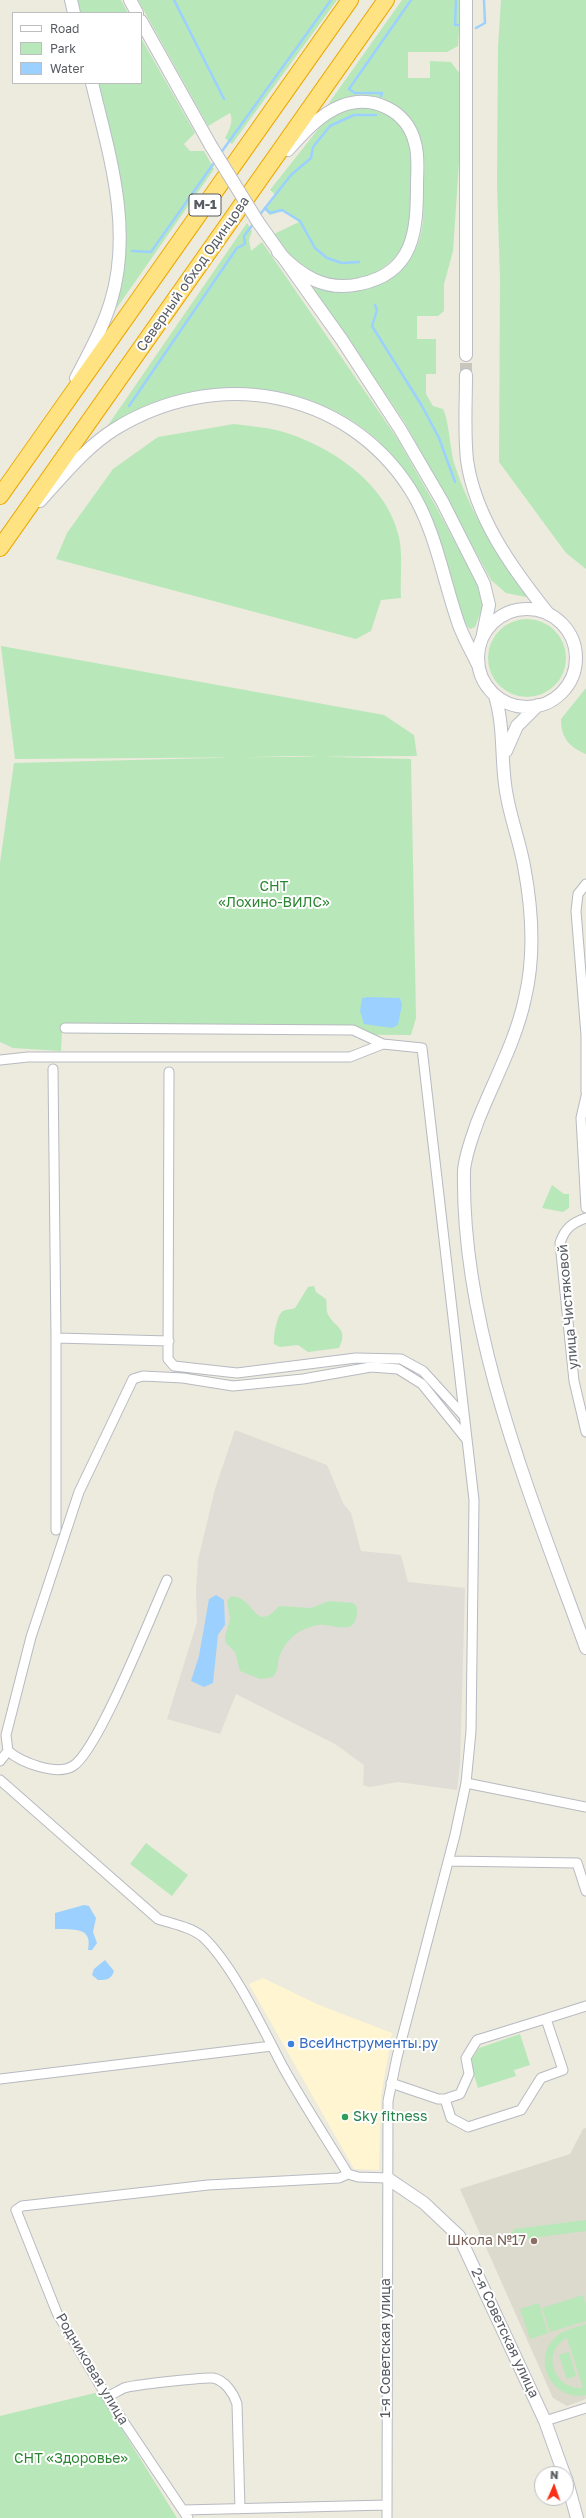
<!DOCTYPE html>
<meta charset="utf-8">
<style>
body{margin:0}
#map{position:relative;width:586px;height:2518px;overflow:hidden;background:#edeade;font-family:"Golos Text",sans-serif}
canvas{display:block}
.legend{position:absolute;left:12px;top:12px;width:130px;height:72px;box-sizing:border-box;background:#fff;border:1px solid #bcbec0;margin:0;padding:5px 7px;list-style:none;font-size:12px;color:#585c62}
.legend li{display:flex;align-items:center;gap:8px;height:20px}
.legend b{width:20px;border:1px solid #bcbec0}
.north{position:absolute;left:534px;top:2466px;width:40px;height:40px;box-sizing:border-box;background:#fff;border:1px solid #bcbec0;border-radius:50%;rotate:2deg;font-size:11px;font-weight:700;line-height:16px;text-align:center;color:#585c62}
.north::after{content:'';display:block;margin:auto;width:14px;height:18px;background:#f92f18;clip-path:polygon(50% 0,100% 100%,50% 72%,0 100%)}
</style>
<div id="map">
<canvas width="586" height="2518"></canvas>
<ul class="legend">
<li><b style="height:5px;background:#fff"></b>Road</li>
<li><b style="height:11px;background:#b8e8b9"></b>Park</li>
<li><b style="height:11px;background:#9cd1ff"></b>Water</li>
</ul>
<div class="north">N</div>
</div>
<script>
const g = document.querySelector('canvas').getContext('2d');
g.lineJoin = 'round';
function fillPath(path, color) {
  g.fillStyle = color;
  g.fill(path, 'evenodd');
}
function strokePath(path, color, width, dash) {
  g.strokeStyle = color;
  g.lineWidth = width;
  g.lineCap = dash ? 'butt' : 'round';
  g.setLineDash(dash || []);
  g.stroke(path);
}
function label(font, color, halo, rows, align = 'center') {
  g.font = font + ' "Golos Text",sans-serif';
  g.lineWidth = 4;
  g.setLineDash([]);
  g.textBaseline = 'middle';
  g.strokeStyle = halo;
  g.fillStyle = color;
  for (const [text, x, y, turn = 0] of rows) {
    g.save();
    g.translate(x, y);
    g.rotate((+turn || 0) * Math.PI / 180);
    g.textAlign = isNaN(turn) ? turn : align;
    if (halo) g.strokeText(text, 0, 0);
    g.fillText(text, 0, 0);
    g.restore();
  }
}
fillPath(new Path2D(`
 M263,1978L319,2005L392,2033L381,2096L379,2170L354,2169L249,1984Z`), '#fff6d1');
fillPath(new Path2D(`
 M235,1430L327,1465L343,1503L351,1513L361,1551L401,1555L408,1582L465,1588L460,1765L457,1790L398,1782L370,1787L363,1785L364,1765L335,1744L236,1694L220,1734L167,1719L197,1622L196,1591L198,1560L215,1489Z`), '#e0ddd6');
fillPath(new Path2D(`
 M586,2128V2399L567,2406L553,2398L460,2189L570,2154L583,2129Z`), '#dcd9cd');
fillPath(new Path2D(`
 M76,0H121L128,13H80Z
 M138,0H337L232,144L225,138C229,130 234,122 230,113L208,126Z
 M402,0H461L458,46L447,52H408V78H430V61L451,62L460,74V148L453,251L444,284V311L438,316H417V339H436V374H426V394L433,406L443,409C449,420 450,450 455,466C471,514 497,555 528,595L526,597L506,593L491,580L405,423L349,340L310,288L312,286C351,303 403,283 418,243C425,226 423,206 423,188C423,179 426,164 423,155C419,141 404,121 396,107L332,106L329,103Z
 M501,0H586V569L566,553L499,462L500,279L497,184L498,47Z
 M141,38L195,133L184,144L190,151H204L214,169L116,309L125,255V230L123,204L97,83H141Z
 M354,107C361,108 371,107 378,109C411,118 412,156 412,183C412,199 415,220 409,235C395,272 347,294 311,274C294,266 285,249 274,234L299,222L283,211L270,215L265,210L276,195L270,190L323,123L334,115Z
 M247,223L252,231L249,240L251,251L262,242L397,438L435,505L479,587L483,606L475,627L470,629L465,624C450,575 437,521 409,477C342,375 195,360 102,434Z
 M234,424C248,426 263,427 276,430C327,443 387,482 399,537C403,556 400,578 401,598L381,600L371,631L356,639L56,559L67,533L113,469L158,437Z
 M488 658a39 39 0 1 1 78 0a39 39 0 1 1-78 0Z
 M1,646L384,715L414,735L417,756L15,759Z
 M586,688V754C569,747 561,738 561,719Z
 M294,756L411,759L416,1018L411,1035L62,1033L61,1051L13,1048L0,1042V863L14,763Z
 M552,1185L564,1194H569V1208L563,1212L542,1208Z
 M314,1286L316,1292L326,1299C327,1303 326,1308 327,1312C332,1327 350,1327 339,1348L308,1352L298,1345L280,1347L274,1344C273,1338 277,1314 283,1311C286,1309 291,1310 295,1308L308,1287Z
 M231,1596C256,1597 254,1635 279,1606L311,1608L329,1601L353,1603L357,1607C358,1636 341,1626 323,1625C317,1624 311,1627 305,1629C293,1634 285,1643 280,1655C276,1664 281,1667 273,1677L260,1679L240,1671L235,1652L226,1643L225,1637L230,1619L227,1601Z
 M146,1843L188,1875L172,1896L130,1864Z
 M520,2034L530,2065L514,2070L516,2076L478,2088L470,2062L479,2048Z
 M586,2220V2231L516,2240L511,2235L514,2229Z
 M583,2295L586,2305V2321L550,2332L542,2308Z
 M539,2303L548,2333L530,2339L520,2309Z
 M586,2324V2395C552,2402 530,2358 557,2336C565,2329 577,2327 586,2324ZM567,2338L583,2388C554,2390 540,2352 567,2338Z
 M569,2352L576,2376L567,2379L559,2355Z
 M99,2392L177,2518H0V2416Z`), '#b8e8b9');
fillPath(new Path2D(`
 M368,997L400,998L402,1005L398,1025L392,1028L364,1024L360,1011L362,998Z
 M216,1595L224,1600L225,1625L218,1635L213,1683L204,1687L191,1681L199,1656L209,1599Z
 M84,1905L89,1906L96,1918L93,1932L97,1943L92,1950H88C93,1926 73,1930 55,1929V1913Z
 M105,1960L114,1971C111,1980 106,1980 98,1980L92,1975L94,1969Z`), '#9cd1ff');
strokePath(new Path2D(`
 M174,0L224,99
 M456,0L455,25H458
 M476,28L485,23L484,0
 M381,96L382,93H355L349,89L411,0
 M220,154L331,0
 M265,208L270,213L282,210L300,221L315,248L327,258L342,263L359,262
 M258,217L291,175L311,158L313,147L330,126L354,115H376
 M132,251L151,252L216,160
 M375,305L377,310L372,326L422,406L439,438L455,482
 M129,406L237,248L245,244L244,236L254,223`), '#9cd1ff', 2.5);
strokePath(new Path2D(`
 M466,375V355`), '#c8c6bf', 12, [12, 6]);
const street = new Path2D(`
 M586,884L578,894L576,911L586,1035V1092
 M65,1028L353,1030L383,1044L422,1048L474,1500L471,1731L466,1783L455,1835L397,2057L388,2101L387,2518
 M0,1060L28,1057H350L383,1044
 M53,1069L56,1338
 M169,1072L168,1359L174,1366L237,1373L356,1358L401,1359L423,1371L464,1416
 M586,1096L581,1118L586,1208
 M586,1218C572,1223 565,1228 560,1243L574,1381L586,1432
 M56,1530V1338L169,1341
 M8,1751C22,1763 57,1776 73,1766C98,1751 152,1613 167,1580
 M0,1761L8,1751L6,1735L31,1637L79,1492L133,1379L143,1376L183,1378L233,1386L303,1379L371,1367L398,1369L422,1384L467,1440
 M0,1780L158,1919C173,1924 191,1927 203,1937C233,1965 263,2029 283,2067C303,2103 326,2138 348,2174L358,2177L387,2178
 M466,1783L586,1807
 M449,1861L577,1863L586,1891
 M545,2019L586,2006
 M0,2079L272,2046
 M391,2083L438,2099H445L451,2118L468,2127L521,2110L541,2078L563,2070L547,2022L545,2019L477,2040L466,2058L469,2074L460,2094L445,2099
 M107,2397C113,2394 118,2391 124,2388C133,2385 203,2377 213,2378C225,2380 234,2394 237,2404L240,2509
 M545,2421L586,2408
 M183,2510L387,2505
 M188,2518L107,2397L57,2313L16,2210L22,2206L208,2185L339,2178L348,2174`);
const secondary = new Path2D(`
 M71,0L74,13
 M130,0L137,13
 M141,21L211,146
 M258,222L342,340L400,429L442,501L484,584L489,605L483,634
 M278,252C301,276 325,292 360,284C414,273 417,231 417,185C417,171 419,156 415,143C407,110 372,94 341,106C320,114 302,134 288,150
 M466,355V0
 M466,375C466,403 464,432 467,460C475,517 512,568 547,612
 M76,378C89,353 103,328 111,301C133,228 109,154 92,83
 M40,501C63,476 86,447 115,429C215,367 345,388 410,489C436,530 443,580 459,625C464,639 472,652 478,665
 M478 658a49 49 0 1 1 98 0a49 49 0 1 1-98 0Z
 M495,696C504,725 501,754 505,784C508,812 519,838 524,866C532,908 535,956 525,998C516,1041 493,1082 477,1123C472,1138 465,1155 464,1171C461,1331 532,1499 586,1648
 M506,751L517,726L538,705
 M387,2178L424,2203L459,2236L545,2421L564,2474
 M566,2478L577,2518`);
const highway = new Path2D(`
 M0,496L350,0
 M0,548L386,0`);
strokePath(street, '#b7bac0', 11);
strokePath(secondary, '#babdc5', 14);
strokePath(highway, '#eba800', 18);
strokePath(street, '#fff', 9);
strokePath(secondary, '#fff', 12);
strokePath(highway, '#ffe383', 16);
const secondaryBridge = new Path2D(`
 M211,146L258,222`);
strokePath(secondaryBridge, '#babdc5', 14, []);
strokePath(secondaryBridge, '#fff', 12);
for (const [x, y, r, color] of [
 [291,2044,4,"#3f7fe0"],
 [345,2117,4,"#2e9e5b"],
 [534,2241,4,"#8d6e63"]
]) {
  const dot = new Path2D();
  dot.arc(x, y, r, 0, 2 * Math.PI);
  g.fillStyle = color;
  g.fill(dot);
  strokePath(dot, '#fff', 1.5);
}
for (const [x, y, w] of [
 [205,205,32]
]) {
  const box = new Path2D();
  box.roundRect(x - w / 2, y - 11, w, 22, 3);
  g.fillStyle = '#fff';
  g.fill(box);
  strokePath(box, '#585c62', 1);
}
label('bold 13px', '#585c62', null, [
 ["М-1",205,205]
]);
label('14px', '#585c62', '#fff', [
 ["Северный обход Одинцова",193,274,-55],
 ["улица Чистяковой",568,1307,-95],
 ["2-я Советская улица",505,2333,65],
 ["1-я Советская улица",386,2348,-90],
 ["Родниковая улица",92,2369,59]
]);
label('14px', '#2c8532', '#fff', [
 ["СНТ",274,887],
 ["«Лохино-ВИЛС»",274,903],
 ["СНТ «Здоровье»",71,2459]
]);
label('14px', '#366cbe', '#fff', [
 ["ВсеИнструменты.ру",299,2044]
], 'left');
label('14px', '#27864d', '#fff', [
 ["Sky fitness",353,2117]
], 'left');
label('14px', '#785e54', '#fff', [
 ["Школа №17",526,2241]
], 'right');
</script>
